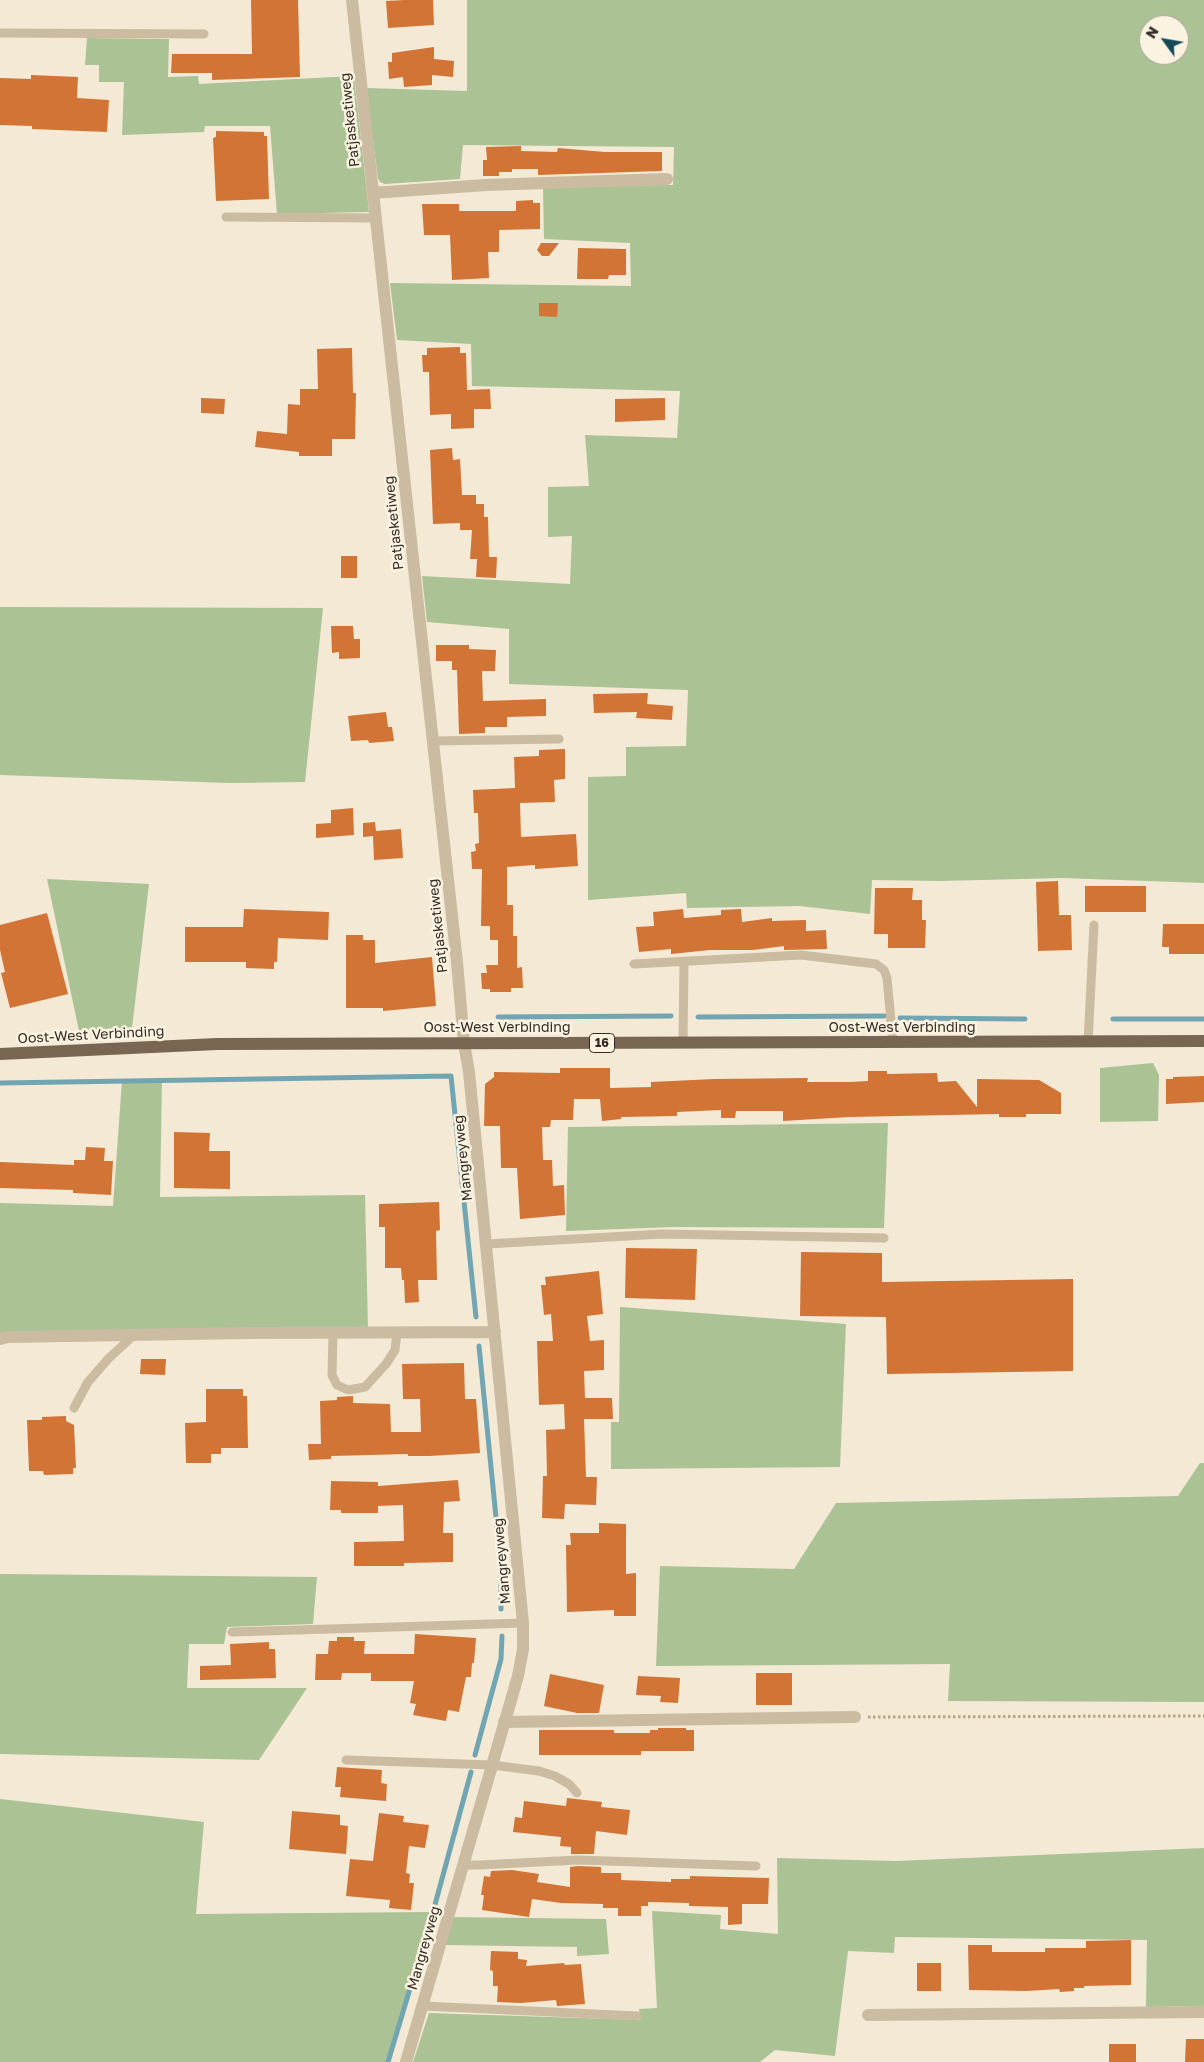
<!DOCTYPE html>
<style>
body{margin:0}
#map{position:relative;width:1204px;height:2062px;overflow:hidden;background:#f3e9d5;font-family:"Golos Text",sans-serif}
canvas{display:block}
.north{position:absolute;left:1139px;top:15px;width:50px;height:50px;box-sizing:border-box;background:#faf3e1;border:1px solid #aba395;border-radius:50%;rotate:302deg;font-size:14px;font-weight:700;line-height:20px;text-align:center;color:#342c24}
.north::after{content:'';display:block;margin:auto;width:18px;height:22px;background:#174a59;clip-path:polygon(50% 0,100% 100%,50% 72%,0 100%)}
</style>
<div id="map">
<canvas width="1204" height="2062"></canvas>
<div class="north">N</div>
</div>
<script>
const g = document.querySelector('canvas').getContext('2d');
g.lineJoin = 'round';
function fillPath(path, color) {
  g.fillStyle = color;
  g.fill(path, 'evenodd');
}
function strokePath(path, color, width, dash) {
  g.strokeStyle = color;
  g.lineWidth = width;
  g.lineCap = dash ? 'butt' : 'round';
  g.setLineDash(dash || []);
  g.stroke(path);
}
function label(font, color, halo, rows, align = 'center') {
  g.font = font + ' "Golos Text",sans-serif';
  g.lineWidth = 5;
  g.setLineDash([]);
  g.textBaseline = 'middle';
  g.strokeStyle = halo;
  g.fillStyle = color;
  for (const [text, x, y, turn = 0] of rows) {
    g.save();
    g.translate(x, y);
    g.rotate((+turn || 0) * Math.PI / 180);
    g.textAlign = isNaN(turn) ? turn : align;
    if (halo) g.strokeText(text, 0, 0);
    g.fillText(text, 0, 0);
    g.restore();
  }
}
fillPath(new Path2D(`
 M467,0H1204V883L1062,878L941,881L872,880L870,914L799,906L687,908L686,893L588,900V777L626,776V747L686,746L688,690L509,684V629L427,622L422,576L570,584L572,536L548,537V487L589,486L585,435L677,438L680,391L472,386L471,344L397,340L390,283L631,286L630,243L544,239L543,186L673,185L674,147L463,145L460,179L385,184L380,182L378,178L366,88L467,91ZM1149,25H1179V55H1149Z
 M87,38L169,39L168,77L198,76L199,84L354,76L369,212L277,214L270,126H205L204,132L122,135L124,82H99V65H85Z
 M0,607L323,608L305,782L229,783L0,775Z
 M47,879L149,884L132,1028L79,1031Z
 M1153,1063L1159,1075L1158,1121L1100,1122V1068Z
 M162,1080L160,1197L365,1195L368,1329L0,1335V1203L113,1206L122,1081Z
 M888,1123L884,1228L674,1227L566,1231L568,1127Z
 M620,1307L846,1324L840,1467L611,1469V1422H619Z
 M1200,1463H1204V1702L948,1701L950,1664L656,1666L660,1566L794,1569L836,1503L1178,1496Z
 M0,1574L317,1577L313,1624L227,1627L224,1644H189L187,1688H307L259,1760L0,1754Z
 M0,1799L204,1822L196,1914L433,1912L388,2062H0Z
 M1204,1848V2006L1146,2007L1147,1940L895,1937L894,1953L848,1951L835,2056L775,2050L760,2062H413L429,2013L640,2020L639,2009L657,2008L652,1911L721,1915L720,1929L778,1934L777,1858L896,1861Z
 M451,1917L606,1919L609,1954L577,1956V1947L444,1945Z`), '#abc294');
strokePath(new Path2D(`
 M498,1017L671,1016
 M698,1017L884,1016
 M900,1018L1025,1019
 M1113,1019H1204
 M0,1083L451,1076L476,1317
 M479,1346L501,1568V1609
 M475,1755L501,1659L502,1636
 M388,2062L433,1912L471,1772`), '#72a5b2', 5);
fillPath(new Path2D(`
 M251,0H298L300,77L212,80V73H171L172,54H252Z
 M405,0H433L434,25L388,28L386,1Z
 M434,47V59L454,61L453,77L432,75V85L404,87L403,77L389,79L388,62H392V53Z
 M31,75L78,77L77,98L109,100L107,132L32,129V126L0,125V78L31,79Z
 M216,131L264,132V136H267L269,199L216,201L213,138L216,137Z
 M521,146V151L557,152L558,148L605,152H662V171L538,175V169H512V172H499V176H483V160H487L486,147Z
 M533,200V203H540V229L499,230V252H488L489,278L452,280L450,235H424L422,204H459V211H516V201Z
 M541,243H559L549,256H542L537,250Z
 M578,248L626,249V275H609L608,279H577Z
 M539,303H558L557,317L539,316Z
 M460,347V353H466L467,390L490,389L491,409H474V428L451,429V414L430,415L429,372H423L422,355H427V348Z
 M352,348L353,393H356L355,439H332V456H299V452L255,447L257,431L287,434L288,404L300,405V389H318L317,349Z
 M201,398L225,399L224,414L201,413Z
 M665,398V420L615,422V399Z
 M452,448L453,460L460,459L462,495H476V504H484V517H488L489,557H497L496,578L476,577L477,559H470L472,530H460V523L433,524L430,450Z
 M341,556H357V578H341Z
 M331,626H353L354,639H360V658L339,659V652L332,653Z
 M436,645H469V649L496,650L495,671H482L483,701L546,699V716L507,717V727H485V733L459,734L457,670H452V661H436Z
 M648,693L647,704L673,706L672,720L636,718L637,712L594,713L593,694Z
 M386,712L388,727H392L394,741L369,743L368,740L351,741L348,716Z
 M565,749V779L554,780L555,802L520,803L521,837L576,834L578,866L535,869V865L507,867V905H513V936H517V968L522,967L523,988H511V992H490V989H482L481,973H487L486,965H498V940H490V926H481L482,869H472L471,852L476,851L475,844L479,843L478,813H474L473,790L515,788L514,757L539,756V750Z
 M353,808L354,835L316,838V824L331,823V810Z
 M375,822L376,831L401,829L403,858L374,860L373,836L363,837V823Z
 M1058,881L1059,915H1071L1072,950L1038,951L1036,882Z
 M1085,886H1146V912H1085Z
 M875,888H913L912,900H922V920H926L925,948H888V934H874Z
 M244,909L329,912L328,940L278,938L277,962H274V969L246,968V962H185V927H243Z
 M683,909L684,918L721,915V910L741,909L742,922L772,918V921L806,920V931L826,930L827,949L784,950V946L753,950H710L671,954V949L639,952L636,927L654,926L653,912Z
 M47,913L68,994L10,1008L1,973L5,972L0,950V925Z
 M1163,924H1204V954H1169V947H1162Z
 M346,935H363V940H375V963L432,957L436,1006L383,1011V1008H346Z
 M560,1068H610V1088L651,1087V1082L714,1079L808,1078L807,1082H849L868,1081V1071H887V1074L937,1073L938,1082L956,1081L977,1107V1079L1039,1080L1061,1093V1114H1026V1117H999V1114L849,1117L783,1121V1111H736L735,1118H721V1110L677,1112V1116L621,1117V1119L602,1121L600,1099H574L573,1120H551L550,1127H542L543,1160H552L553,1186L564,1185L565,1215L520,1219L517,1168H501L500,1126H484L485,1084L494,1077V1072L560,1073Z
 M1204,1076V1102L1166,1104V1079H1173V1077Z
 M174,1132L210,1133L209,1151H230V1189L174,1188Z
 M86,1147L105,1148L104,1161H113L111,1195L73,1193V1190L0,1188V1162L74,1165V1160H85Z
 M439,1202L440,1230L436,1231L437,1280H418L419,1302L405,1303L404,1280H402L401,1268H385V1227H379V1204Z
 M626,1248L697,1249L695,1300L625,1298Z
 M801,1252L882,1253V1282L1073,1279V1371L887,1374L886,1317L800,1316Z
 M599,1271L603,1314L587,1316L590,1341L604,1340V1370L584,1371L585,1398H612L613,1419H584L586,1477H597L596,1505L565,1504L564,1519L542,1518L543,1476H547L546,1430L565,1429L564,1404L539,1405L537,1341H553L551,1314L544,1315L541,1285H546L545,1277Z
 M141,1359H166L165,1375L140,1374Z
 M464,1363L465,1399H476L480,1453L429,1456H408V1454L331,1456V1459L309,1460L308,1444H321L320,1401L337,1400V1397L353,1396V1403L390,1404L391,1432H421L420,1399H403L402,1364Z
 M206,1389H243V1396H247L248,1448H221V1454H211V1463H186L185,1423L206,1422Z
 M66,1416V1421L74,1425L76,1468H73V1474L44,1475L43,1471H29L27,1420H42V1417Z
 M458,1480L460,1501L444,1502L443,1533H453V1562L404,1563V1566H354V1542L404,1541L403,1505L378,1506V1513H341V1510H330L331,1481L378,1482V1486Z
 M599,1523L626,1524V1574L636,1573V1616H614V1610L567,1612L566,1545H571L570,1533H599Z
 M415,1634L476,1638L474,1663H472L471,1677H466L459,1712L448,1710L446,1721L413,1715L416,1704L410,1703L414,1681H371V1673H342L341,1680H315L316,1654H328L329,1641H337V1637H354V1641H365L364,1654H414Z
 M269,1642V1649H275L276,1678L200,1680V1666L231,1665L230,1644Z
 M756,1673H792V1705H756Z
 M550,1674L604,1685L599,1713H577L544,1706Z
 M638,1676L680,1678L678,1703L660,1702L661,1696L636,1695Z
 M658,1728H686V1730H694V1751H641V1755H539V1730H614V1733H650V1730H658Z
 M337,1767L382,1770L381,1783L387,1784L386,1801L340,1797L341,1787H335Z
 M567,1798L602,1802L601,1807L630,1810L627,1835L596,1831L594,1854H571V1847L560,1846L561,1837L513,1832L515,1817L522,1818L524,1801L566,1806Z
 M292,1811L340,1815V1825L348,1826L346,1854L289,1849Z
 M379,1813L404,1816L403,1822L429,1825L425,1848L409,1846L406,1873L410,1874L409,1883H414L411,1910L389,1908L390,1900L346,1896L350,1859L373,1861Z
 M578,1866L601,1867V1873H621V1880L671,1882V1879H690V1876L769,1878L768,1904H742V1924L728,1925V1907L689,1906V1903L648,1902V1906H641V1916H618V1908H603V1904L561,1903L532,1899L529,1917L482,1910L484,1895H481L484,1876L490,1877L491,1871L512,1870L539,1874L537,1882L570,1887V1867Z
 M1131,1940V1985L1084,1986V1988H1074V1991L1060,1992L1059,1989L1027,1991L969,1990L968,1945H992V1952H1045V1948H1086V1941Z
 M491,1951L518,1952V1959L527,1960L526,1966L564,1963L565,1965L581,1964L585,2004L557,2006L556,2000L521,2003L497,2002L498,1986H493V1971L490,1970Z
 M917,1963H941V1991H917Z
 M1186,2039H1204V2062H1185Z
 M1109,2044H1136V2062H1109Z`), '#d17435');
strokePath(new Path2D(`
 M868,1717L1204,1716`), '#b7a58a', 3, [2.5, 2.5]);
strokePath(new Path2D(`
 M0,33L204,34
 M226,217L375,218
 M433,741L559,739
 M634,964L801,955L876,964L884,970L887,978L893,1043
 M1088,1042L1094,925
 M683,1043L684,962
 M487,1244L662,1234L884,1238
 M333,1333L332,1375L337,1385L348,1390L365,1387L386,1364L395,1350L397,1333
 M74,1408L88,1382L109,1358L133,1336
 M232,1632L523,1623
 M346,1760L492,1765L539,1771L555,1776L569,1784L577,1793
 M463,1865H480L578,1860L756,1866
 M423,2006L637,2016`), '#cbbba0', 9);
strokePath(new Path2D(`
 M352,0L457,962L464,1043L469,1072L523,1623V1649L518,1676L406,2062
 M372,193L486,185L667,179
 M0,1339L8,1337L247,1333L495,1332
 M504,1722L855,1717
 M868,2015L1204,2012`), '#cbbba0', 12);
strokePath(new Path2D(`
 M0,1054L217,1044L1204,1041`), '#786653', 12);
for (const [x, y, w] of [
 [602,1043,25]
]) {
  const box = new Path2D();
  box.roundRect(x - w / 2, y - 9.5, w, 19, 4);
  g.fillStyle = '#faf3e1';
  g.fill(box);
  strokePath(box, '#342c24', 1);
}
label('bold 12px', '#342c24', null, [
 ["16",602,1043]
]);
label('14px', '#342c24', '#faf3e1', [
 ["Patjasketiweg",350,120,-96],
 ["Patjasketiweg",394,523,-96],
 ["Patjasketiweg",438,926,-96],
 ["Oost-West Verbinding",497,1028],
 ["Oost-West Verbinding",902,1028],
 ["Oost-West Verbinding",91,1035,-3],
 ["Mangreyweg",463,1158,-96],
 ["Mangreyweg",502,1561,-95],
 ["Mangreyweg",424,1948,-74]
]);
</script>
